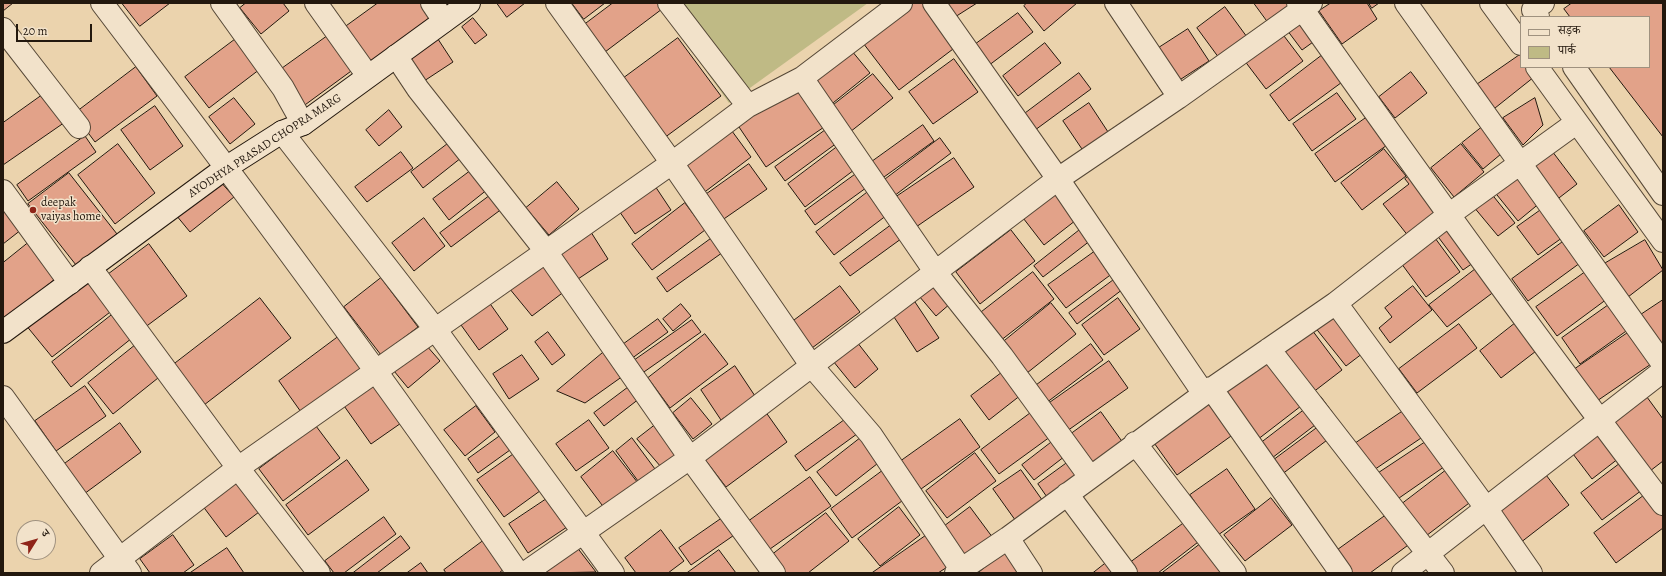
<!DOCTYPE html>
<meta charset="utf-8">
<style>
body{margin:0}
#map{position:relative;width:1666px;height:576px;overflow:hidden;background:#ebd3ad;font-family:Alegreya,"Noto Serif Devanagari",serif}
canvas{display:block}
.frame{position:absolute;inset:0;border:4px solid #23180e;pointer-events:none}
.legend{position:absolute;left:1520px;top:16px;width:130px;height:52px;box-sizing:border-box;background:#f2e2ca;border:1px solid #9f917f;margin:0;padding:5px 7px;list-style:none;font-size:12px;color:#23180e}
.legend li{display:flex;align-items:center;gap:8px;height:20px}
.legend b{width:20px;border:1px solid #9f917f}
.north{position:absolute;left:16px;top:520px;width:40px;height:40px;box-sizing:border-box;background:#f2e2ca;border:1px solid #9f917f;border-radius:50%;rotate:53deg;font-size:11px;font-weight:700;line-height:16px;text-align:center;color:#23180e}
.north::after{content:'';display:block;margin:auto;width:14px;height:18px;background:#8f2418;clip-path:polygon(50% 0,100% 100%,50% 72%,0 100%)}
.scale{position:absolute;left:16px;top:24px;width:76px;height:18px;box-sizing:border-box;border:2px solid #23180e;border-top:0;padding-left:5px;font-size:12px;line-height:14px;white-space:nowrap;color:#23180e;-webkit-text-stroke:3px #f2e2ca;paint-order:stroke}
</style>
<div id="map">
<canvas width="1666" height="576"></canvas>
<div class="frame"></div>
<ul class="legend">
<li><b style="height:5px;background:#f2e2ca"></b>सड़क</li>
<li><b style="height:11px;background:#bfba85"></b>पार्क</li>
</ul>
<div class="north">उ</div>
<div class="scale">20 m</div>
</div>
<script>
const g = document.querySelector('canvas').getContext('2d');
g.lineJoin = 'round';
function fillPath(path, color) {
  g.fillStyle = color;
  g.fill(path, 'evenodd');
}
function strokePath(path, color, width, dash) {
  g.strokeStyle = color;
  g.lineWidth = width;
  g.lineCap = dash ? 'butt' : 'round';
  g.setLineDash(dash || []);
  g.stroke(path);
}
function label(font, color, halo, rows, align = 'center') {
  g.font = font + ' Alegreya,serif';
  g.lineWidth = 3;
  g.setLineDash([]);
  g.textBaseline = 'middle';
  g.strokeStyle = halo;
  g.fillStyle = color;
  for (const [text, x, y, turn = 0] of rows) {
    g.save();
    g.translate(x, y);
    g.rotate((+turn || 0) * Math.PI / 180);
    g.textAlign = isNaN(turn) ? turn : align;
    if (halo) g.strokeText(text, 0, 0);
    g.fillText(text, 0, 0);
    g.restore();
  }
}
fillPath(new Path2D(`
 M657,3H868L729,103Z`), '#bfba85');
const building = new Path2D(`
 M3,3H13L3,11Z
 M122,3H170L140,26Z
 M246,3H283L289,11L261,34L240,8Z
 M378,3H429L436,13L367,65L341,30Z
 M497,3H525L507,17Z
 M572,3H605L584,19Z
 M613,3H664L666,6L601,55L580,28Z
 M906,3H924L957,46L899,90L860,39Z
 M946,3H977L955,17Z
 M1027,3H1077L1044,31L1024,6Z
 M1254,3H1293L1268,22Z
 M1331,3H1367L1377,19L1342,44L1319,11Z
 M1369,3H1379L1372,8Z
 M1572,3H1663V137L1609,67H1649V17H1570L1564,9Z
 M1225,7L1247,37L1219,58L1197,28Z
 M1018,13L1033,32L984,69L969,49Z
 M1306,17L1320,37L1302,50L1287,30Z
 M473,18L487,35L475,44L462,27Z
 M1188,29L1209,61L1178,81L1157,49Z
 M333,32L358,66L298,110L273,75Z
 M1281,32L1303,61L1266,89L1244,60Z
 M434,33L453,62L421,83L402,54Z
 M241,35L264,66L209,108L185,77Z
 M678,38L721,96L660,141L617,83Z
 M1045,43L1061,63L1018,96L1003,76Z
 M847,45L870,73L828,107L805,79Z
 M1329,50L1349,77L1289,121L1270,95Z
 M1521,54V67H1528L1534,77L1490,112L1472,88Z
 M954,59L978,92L933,124L909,92Z
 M136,67L157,96L95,142L74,114Z
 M1411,72L1427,93L1395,118L1379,97Z
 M1079,73L1091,89L1031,133L1019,118Z
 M873,74L893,98L850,132L831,107Z
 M798,82L827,125L766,167L737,124Z
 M48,91L68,120L3,165V123Z
 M1337,93L1356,119L1312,151L1293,124Z
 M234,98L255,124L230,144L209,117Z
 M1535,98L1543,125L1523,145L1503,118Z
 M1089,103L1112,138L1086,155L1063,121Z
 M155,106L183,146L150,170L121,130Z
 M389,110L402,127L379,146L366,130Z
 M1370,115L1390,143L1335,182L1315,154Z
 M1486,124L1507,149L1483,169L1462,143Z
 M923,125L934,141L877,182L866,166Z
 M831,126L841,140L785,181L775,167Z
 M729,127L751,157L702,194L680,164Z
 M85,136L96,152L28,201L17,185Z
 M940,138L951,153L894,196L883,181Z
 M454,139L466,154L423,188L411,172Z
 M118,144L155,193L115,224L78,175Z
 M1461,144L1484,172L1454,197L1431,168Z
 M837,147L854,170L805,207L788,184Z
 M1384,149L1406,176L1362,210L1341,183Z
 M1552,151L1577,184L1555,201L1530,168Z
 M401,152L413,168L367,202L355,187Z
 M954,158L974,187L916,227L896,197Z
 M749,164L767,189L718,223L701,198Z
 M473,169L488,189L449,220L433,199Z
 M860,171L870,185L815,225L805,211Z
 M1414,172L1444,209L1409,237L1383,204L1409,184L1405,179Z
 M1516,172L1541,202L1518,221L1493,190Z
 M69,173L117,234L76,265L28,204Z
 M219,180L234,197L190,232L176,215Z
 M651,180L671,210L635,234L615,205Z
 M557,182L579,209L549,235L526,208Z
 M1056,187L1080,217L1044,245L1020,214Z
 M873,188L891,212L834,255L816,232Z
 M1490,192L1515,223L1498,236L1473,206Z
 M492,194L503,208L451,247L440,233Z
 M3,196L26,226L3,244Z
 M685,203L705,230L652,270L632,244Z
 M1619,205L1638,232L1604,257L1584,231Z
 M1545,207L1566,235L1538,255L1517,227Z
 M424,218L445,246L414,271L392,243Z
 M1454,221L1480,258L1463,270L1436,234Z
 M894,223L905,236L850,276L840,263Z
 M1086,225L1095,237L1043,277L1034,266Z
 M589,229L608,259L575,281L556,251Z
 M1011,230L1035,261L980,304L956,272Z
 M716,235L726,250L667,292L657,278Z
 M1435,238L1460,272L1426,297L1401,263Z
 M33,239L61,274L3,322V263Z
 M1645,240L1663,270L1628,297L1604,264Z
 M1564,241L1580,263L1528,301L1512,279Z
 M149,244L187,296L144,328L106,276Z
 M1101,247L1117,270L1066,308L1048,285Z
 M544,263L565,291L532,316L509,288Z
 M1482,264L1499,288L1447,327L1429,305Z
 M1591,268L1611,296L1557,336L1536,307Z
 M1033,272L1054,299L1000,341L979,314Z
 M88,276L114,309L52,357L25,324Z
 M1119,276L1127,286L1077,324L1069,313Z
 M381,278L418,327L381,355L344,307Z
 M933,283L951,303L936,316L919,296Z
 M840,286L860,312L812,348L792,322Z
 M1413,286L1432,310L1390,343L1379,328L1392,317L1385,308Z
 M260,298L291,338L204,405L173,365Z
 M486,298L508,329L479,350L456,318Z
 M1118,298L1140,329L1104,355L1082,325Z
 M1663,300V348L1639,316Z
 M915,302L939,338L917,352L894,317Z
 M1051,303L1076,334L1027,373L1002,343Z
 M681,304L691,316L673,331L663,319Z
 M1610,304L1629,329L1580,364L1562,338Z
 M1335,310L1367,350L1346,366L1314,326Z
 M113,314L132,338L71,387L52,362Z
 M658,319L668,332L631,359L621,346Z
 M692,320L701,332L641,374L632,362Z
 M1518,321L1540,348L1501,378L1480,351Z
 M1459,324L1477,348L1417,393L1399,369Z
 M1309,326L1342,370L1312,393L1279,350Z
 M1632,330L1654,362L1594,403L1572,371Z
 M548,332L565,355L552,365L535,342Z
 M342,334L365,365L301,412L279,381Z
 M705,334L728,364L670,408L648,378Z
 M857,342L878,369L855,388L833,361Z
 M138,343L163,374L113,414L88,383Z
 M1091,344L1103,360L1046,403L1034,387Z
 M426,345L440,361L408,388L394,371Z
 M1278,350L1314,396L1257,440L1221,395Z
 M605,351L623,376L585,403L557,391Z
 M522,355L539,379L509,399L493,374Z
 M1109,361L1128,388L1067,431L1048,404Z
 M735,366L755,396L721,420L701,390Z
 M1008,368L1026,391L989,420L971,396Z
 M376,380L404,421L371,444L342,403Z
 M634,383L644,395L604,426L594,413Z
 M85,386L106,416L56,451L35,421Z
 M1644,393L1663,419V461L1650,471L1611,419Z
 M1214,396L1238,431L1177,475L1152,440Z
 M1321,397L1332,412L1272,458L1261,443Z
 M691,398L712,424L693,439L673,413Z
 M476,406L495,432L465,456L444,430Z
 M1409,407L1427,434L1365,476L1347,449Z
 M1036,409L1054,434L999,474L981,450Z
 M765,411L787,442L726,487L703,457Z
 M1101,412L1126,447L1096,469L1071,434Z
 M850,416L861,431L806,471L795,456Z
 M1333,416L1343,428L1277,478L1267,465Z
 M960,419L980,447L921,489L901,461Z
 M589,420L609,448L576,471L556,444Z
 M659,422L681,451L661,467L637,439Z
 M120,423L141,452L84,494L63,465Z
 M316,426L340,458L283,501L259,469Z
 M1601,426L1623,455L1592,479L1570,450Z
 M500,436L510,450L478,473L468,459Z
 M863,436L882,460L836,496L817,472Z
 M1433,437L1451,462L1389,505L1371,478Z
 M632,438L655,469L638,481L616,451Z
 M1057,438L1069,453L1034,480L1022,465Z
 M518,451L544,488L504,517L477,480Z
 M613,451L638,483L605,509L581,477Z
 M975,453L996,481L947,518L926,491Z
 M1626,459L1646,487L1602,520L1581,493Z
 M347,460L369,490L308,535L286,505Z
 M1071,460L1083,476L1049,500L1038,484Z
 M1453,465L1477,497L1422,539L1398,507Z
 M889,466L910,495L852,538L831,509Z
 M1227,469L1255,509L1218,535L1190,495Z
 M1021,470L1045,504L1018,524L993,489Z
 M1543,471L1569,505L1520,543L1494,508Z
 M239,477L263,509L226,537L202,505Z
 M810,477L831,506L770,549L749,521Z
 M1650,491L1663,508V528L1616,563L1594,533Z
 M551,496L570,525L528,553L509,524Z
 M1271,498L1292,525L1245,561L1224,535Z
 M899,507L920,535L880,566L858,539Z
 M970,507L993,538L966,559L942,528Z
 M826,513L849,541L808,573H779L768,558Z
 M1389,513L1411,543L1370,573H1346L1332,554Z
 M728,514L740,531L691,565L679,548Z
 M384,517L396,534L344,573H334L325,561Z
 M1188,520L1202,539L1158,573H1133L1127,565Z
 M661,530L684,561L668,573H636L625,558Z
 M934,530L955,562L938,573H872Z
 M173,535L194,565L183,573H150L140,559Z
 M401,536L410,548L377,573H353Z
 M483,541L504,569L499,573H446L444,570Z
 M1203,542L1226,573H1162Z
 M576,546L596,572L546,573L544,570Z
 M227,548L244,573H190Z
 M719,550L736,573H687Z
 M1007,550L1026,573H978Z
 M1111,559L1122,573H1093Z
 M421,563L428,573H407Z`);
fillPath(building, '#e2a289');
strokePath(building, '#23180e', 1);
const street = new Path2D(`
 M102,3C244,190 385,379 518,573
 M222,3L283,88L303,124
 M316,3L368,76
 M432,3L444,21
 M557,3L672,163L811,365L871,435L961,569
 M934,3L1058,179L1204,394
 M1116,3L1179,97
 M1298,3C1417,172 1538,340 1663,504
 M1406,3L1663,364
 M1491,3L1521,44
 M1538,17L1533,10L1543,3
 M3,29L79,127
 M396,56L418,89L545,250L690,458L774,573
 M1537,67L1663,241
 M1574,67L1663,194
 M802,78L936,273L1002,356L1090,477
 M748,106L802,78L901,3
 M282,132L435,329L613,573
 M3,191L70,283
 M90,267L238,468L319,573
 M1336,303L1486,508L1531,573
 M1269,349L1443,573
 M1211,388L1341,573
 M3,397L130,573
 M1135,443L1235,573
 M1067,494L1126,573
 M1008,538L1031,573
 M101,573L238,468L672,163L748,106L669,3
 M525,573L690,458L1058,179L1179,97L1311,3
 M956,573L1008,538L1204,394L1336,303L1450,214L1576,123
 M1403,573L1663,371`);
const secondary = new Path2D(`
 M3,332L227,167L282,132L303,124L469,3`);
strokePath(street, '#554736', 24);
strokePath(secondary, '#23180e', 24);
strokePath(street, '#f2e2ca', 22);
strokePath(secondary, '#f2e2ca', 22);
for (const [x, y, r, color] of [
 [33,210,4,"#8f2418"]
]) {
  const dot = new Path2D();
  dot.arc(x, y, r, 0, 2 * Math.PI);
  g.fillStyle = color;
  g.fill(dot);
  strokePath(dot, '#f2e2ca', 1.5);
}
label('12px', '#23180e', '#f2e2ca', [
 ["AYODHYA PRASAD CHOPRA MARG",265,146,-33]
]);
label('12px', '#23180e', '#f2e2ca', [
 ["deepak",41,203],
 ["vaiyas home",41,217]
], 'left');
</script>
